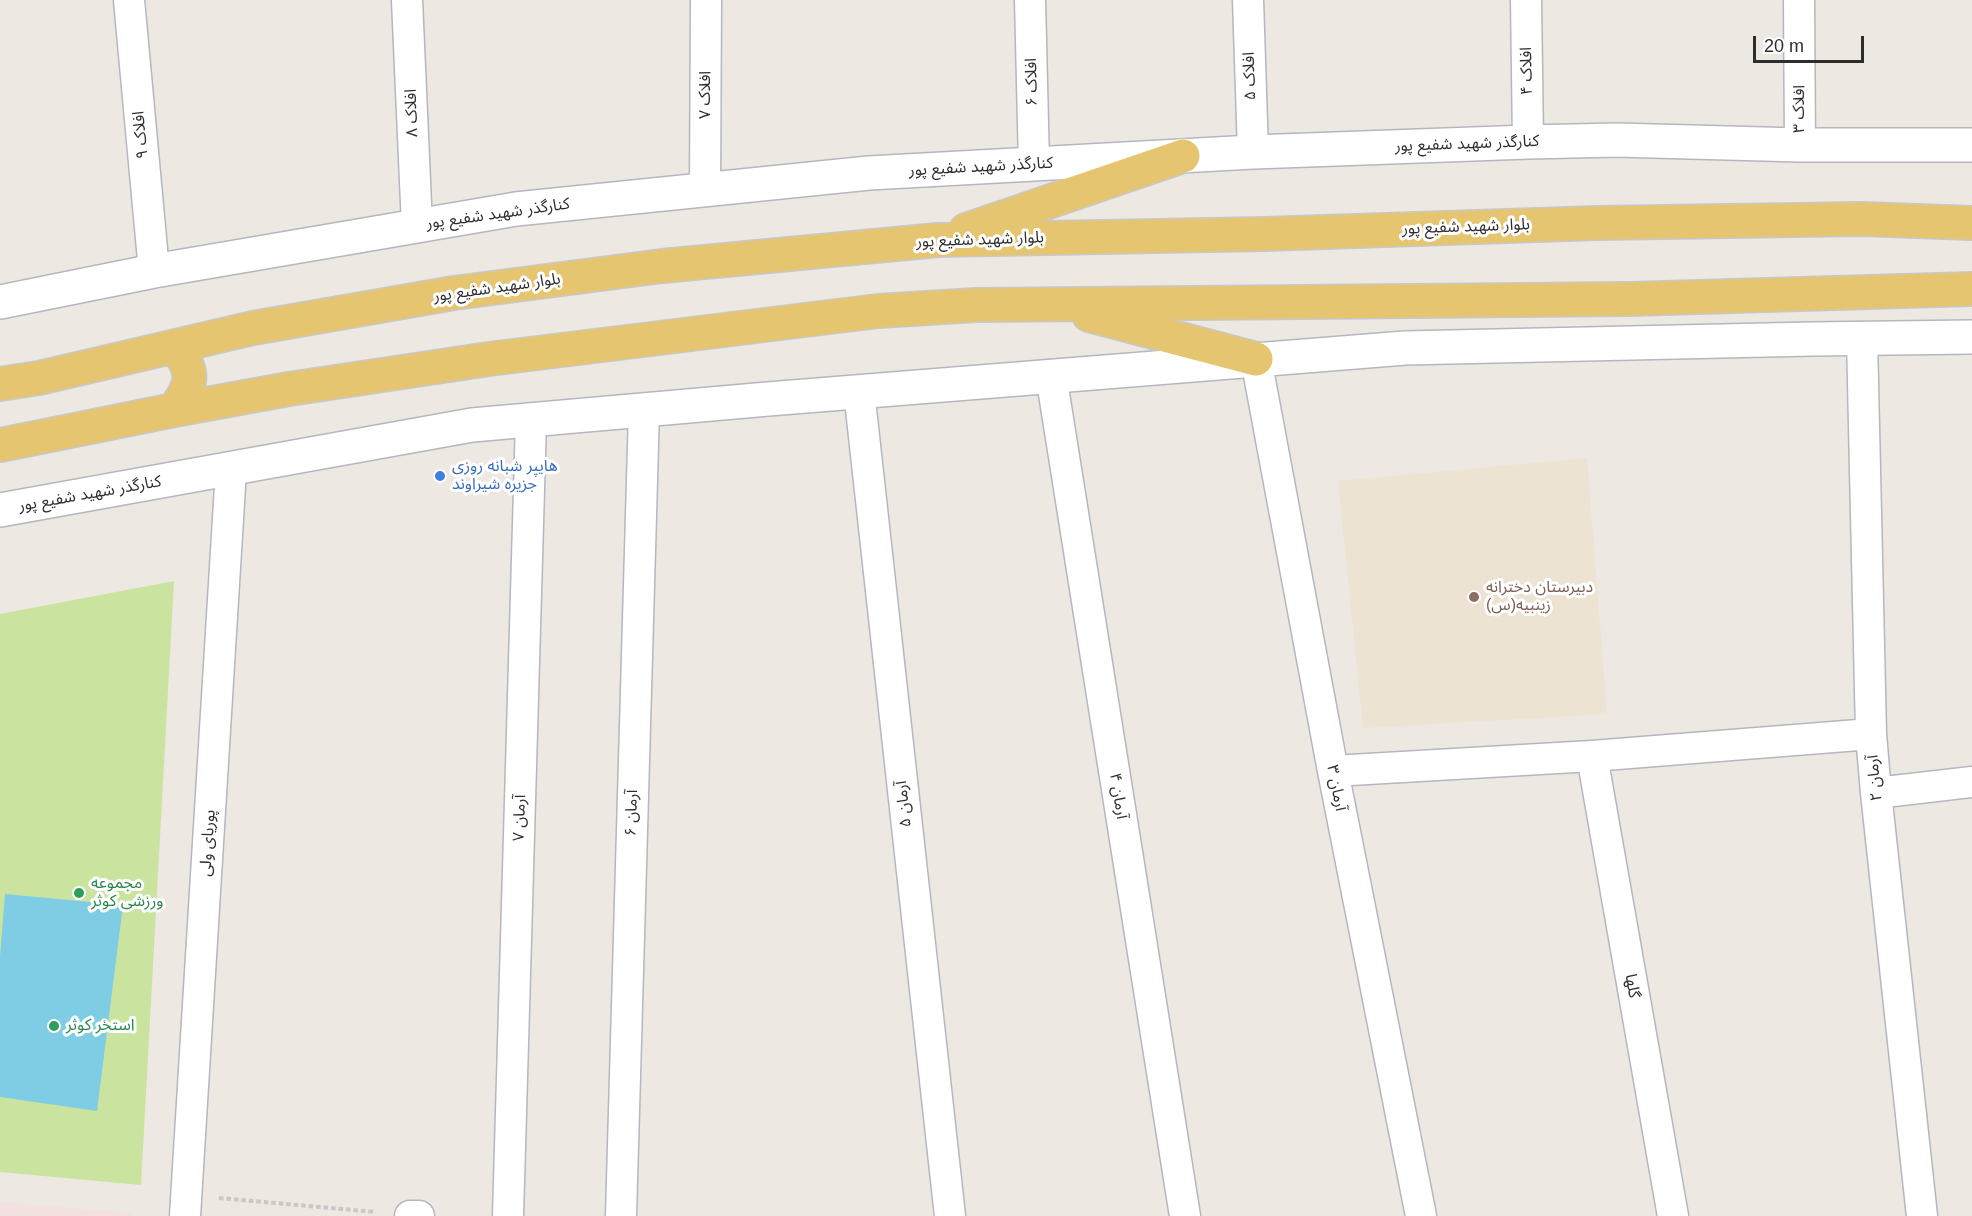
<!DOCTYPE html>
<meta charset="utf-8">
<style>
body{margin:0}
#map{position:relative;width:1972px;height:1216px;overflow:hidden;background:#ede8e1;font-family:Helvetica,sans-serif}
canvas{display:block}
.scale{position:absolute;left:1753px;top:36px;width:111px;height:27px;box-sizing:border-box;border:3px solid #2d2d2d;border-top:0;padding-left:8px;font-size:18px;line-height:21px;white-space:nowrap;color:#2d2d2d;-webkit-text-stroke:4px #fff;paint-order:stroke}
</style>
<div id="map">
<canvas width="1972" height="1216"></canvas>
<div class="scale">20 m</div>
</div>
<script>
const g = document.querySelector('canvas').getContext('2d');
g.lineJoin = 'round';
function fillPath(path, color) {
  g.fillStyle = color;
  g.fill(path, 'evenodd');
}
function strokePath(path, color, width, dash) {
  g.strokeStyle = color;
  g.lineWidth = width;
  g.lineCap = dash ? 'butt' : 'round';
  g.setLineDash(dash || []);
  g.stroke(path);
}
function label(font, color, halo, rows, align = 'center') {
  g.font = font + ' Helvetica,"Noto Sans Arabic",sans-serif';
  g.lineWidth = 6;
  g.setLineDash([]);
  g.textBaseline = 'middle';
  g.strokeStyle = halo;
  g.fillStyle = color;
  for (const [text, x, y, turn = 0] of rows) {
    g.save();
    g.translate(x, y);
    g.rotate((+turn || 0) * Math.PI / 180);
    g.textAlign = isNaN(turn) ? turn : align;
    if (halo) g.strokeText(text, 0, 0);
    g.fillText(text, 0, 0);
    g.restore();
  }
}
fillPath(new Path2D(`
 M1587,458L1607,714L1363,728L1338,481Z`), '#ede3d3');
fillPath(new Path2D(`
 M0,1202L131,1213V1216H0Z`), '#f3e0e1');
fillPath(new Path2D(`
 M174,581L141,1185L0,1172V614Z`), '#cae4a0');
fillPath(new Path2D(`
 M5,894L123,905L97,1111L0,1097V956Z`), '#7fcde5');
const street = new Path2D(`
 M129,0L154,271
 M407,0L417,226
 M1030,0L1034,165
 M1248,0L1253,152
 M1526,0L1528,142
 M1799,0L1800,145
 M705,190L706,0
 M1862,338L1871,734L1876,793L1922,1216
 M1256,359L1333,771L1421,1216
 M1051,375L1185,1216
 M859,391L950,1216
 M1592,756L1673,1216
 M1333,771L1592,756L1871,734
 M1876,793L1972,782
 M185,1216L231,470
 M410,1216H419
 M508,1216L531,420
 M621,1216L644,410`);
const secondary = new Path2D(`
 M0,302L154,271L516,209L869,173L1253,152L1528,142L1617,140L1800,145H1972
 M0,510L472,425L768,399L1405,348L1812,339L1972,337`);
const primary = new Path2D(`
 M966,230L1183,156
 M1089,315L1256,359
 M165,349L176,348C196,372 192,386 174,410
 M0,384L39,378L253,328L454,293L662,266L938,240L1265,234L1597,223L1862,219L1972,223
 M0,445L174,410L289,389L489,359L878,311L976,305L1630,299L1972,289`);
strokePath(street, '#b4b7bf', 33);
strokePath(secondary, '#b4b7bf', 36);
strokePath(primary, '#c8c8c8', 36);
strokePath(new Path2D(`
 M219,1198L376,1212`), '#c8c8c8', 4, [4.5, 3]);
strokePath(street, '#fff', 30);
strokePath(secondary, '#fff', 33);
strokePath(primary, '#e5c56f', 33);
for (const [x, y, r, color] of [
 [440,476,6,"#3f7fe0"],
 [1474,597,6,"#8d6e63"],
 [79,893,6,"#2e9e5b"],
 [54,1026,6,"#2e9e5b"]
]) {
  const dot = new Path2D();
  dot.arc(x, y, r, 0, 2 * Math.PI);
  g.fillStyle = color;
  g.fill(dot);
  strokePath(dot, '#fff', 2);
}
label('16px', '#2d2d2d', '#fff', [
 ["افلاک ۴",1527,71,-91],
 ["افلاک ۵",1250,76,-92],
 ["افلاک ۶",1032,82,-91],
 ["افلاک ۷",706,95,-90],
 ["افلاک ۳",1800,109,-90],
 ["افلاک ۸",412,113,-92],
 ["افلاک ۹",141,135,-95],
 ["کنارگذر شهید شفیع پور",1467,144,-2],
 ["کنارگذر شهید شفیع پور",981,167,-3],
 ["کنارگذر شهید شفیع پور",498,214,-8],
 ["بلوار شهید شفیع پور",1466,227,-2],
 ["بلوار شهید شفیع پور",980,240,-2],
 ["بلوار شهید شفیع پور",497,288,-8],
 ["کنارگذر شهید شفیع پور",90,494,-10],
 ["آرمان ۲",1875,778,-95],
 ["آرمان ۳",1336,788,79],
 ["آرمان ۴",1118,796,81],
 ["آرمان ۵",904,804,-96],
 ["آرمان ۶",632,813,-88],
 ["آرمان ۷",520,818,-88],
 ["پوریای ولی",208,843,-86],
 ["گلها",1632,986,80]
]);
label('16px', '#366cbe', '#fff', [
 ["هایپر شبانه روزی",452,467],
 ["جزیره شیراوند",452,485]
], 'left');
label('16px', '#785e54', '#fff', [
 ["دبیرستان دخترانه",1486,588],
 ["زینبیه(س)",1486,606]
], 'left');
label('16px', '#27864d', '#fff', [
 ["مجموعه",91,884],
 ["ورزشی کوثر",91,902],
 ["استخر کوثر",66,1026]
], 'left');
</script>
